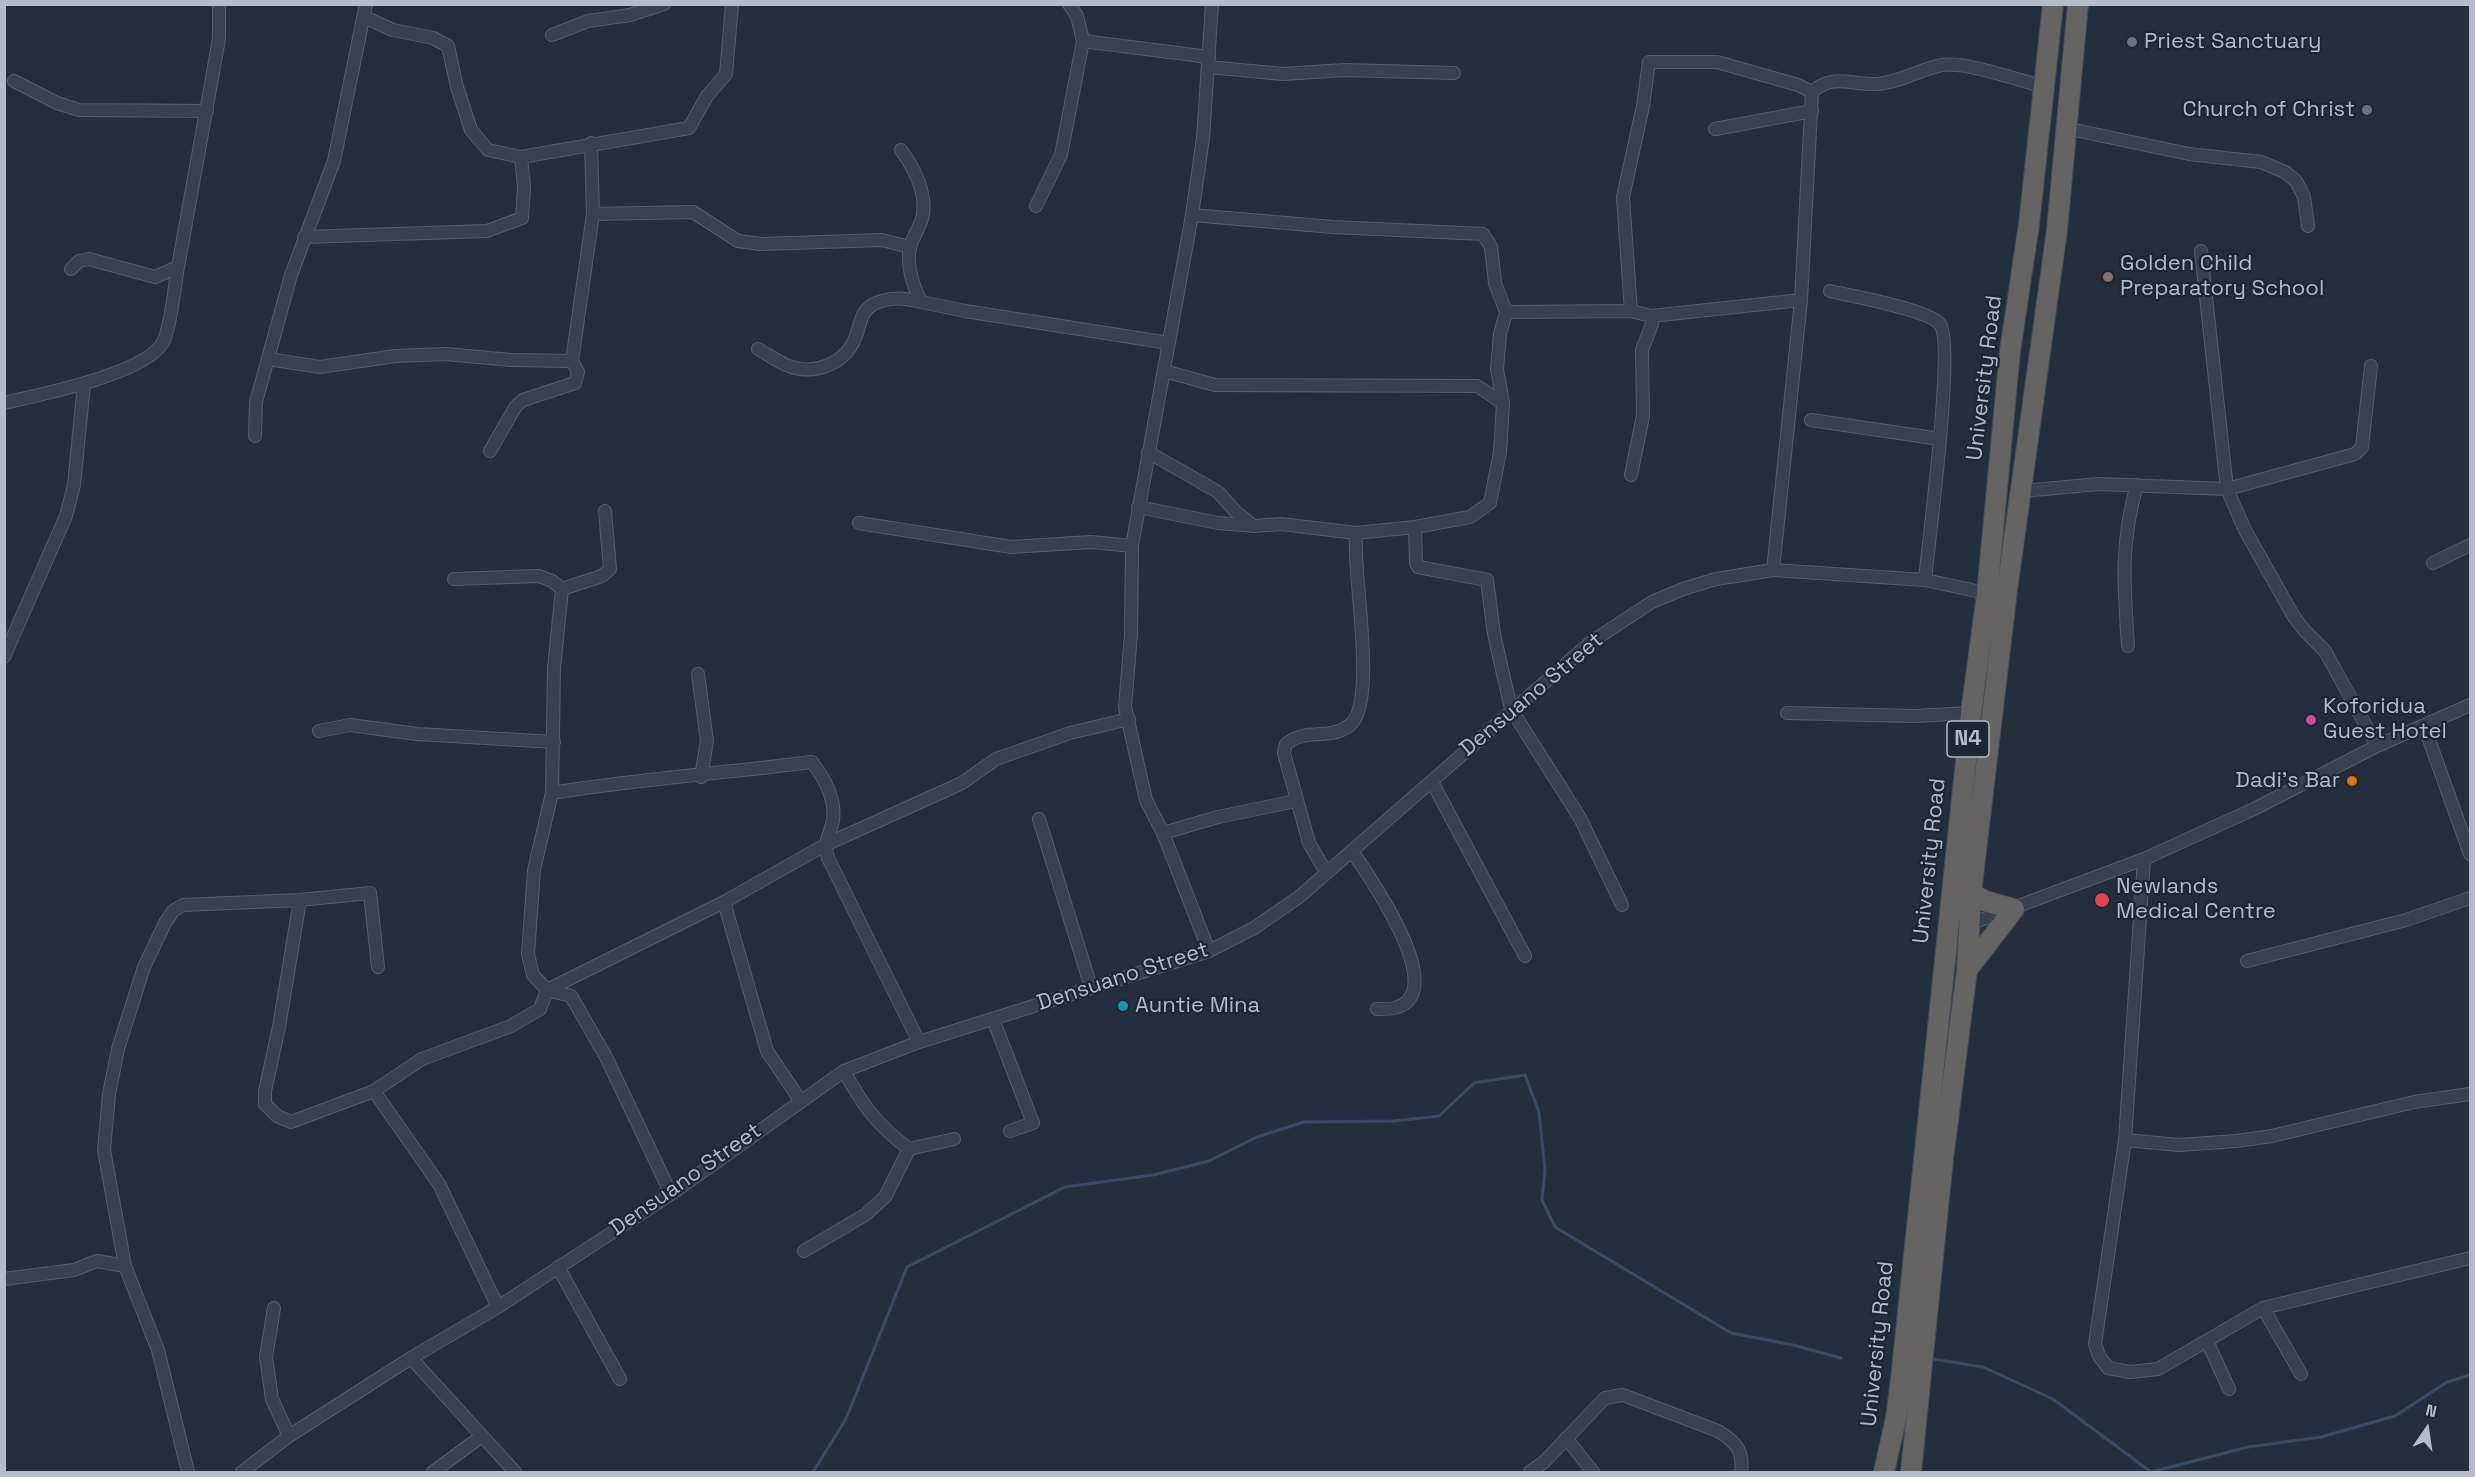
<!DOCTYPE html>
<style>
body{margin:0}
#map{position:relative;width:2475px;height:1477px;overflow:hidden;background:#242f3e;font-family:"Space Grotesk",sans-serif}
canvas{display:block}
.frame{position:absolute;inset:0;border:6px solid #b4bcc9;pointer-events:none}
.north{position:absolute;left:2397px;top:1399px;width:60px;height:60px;-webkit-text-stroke:4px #1d2633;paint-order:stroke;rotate:13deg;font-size:16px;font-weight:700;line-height:24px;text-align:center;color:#b4bcc9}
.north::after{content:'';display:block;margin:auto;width:21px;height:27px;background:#b4bcc9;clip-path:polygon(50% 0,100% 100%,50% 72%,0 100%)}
</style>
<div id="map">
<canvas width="2475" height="1477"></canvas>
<div class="frame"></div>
<div class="north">N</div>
</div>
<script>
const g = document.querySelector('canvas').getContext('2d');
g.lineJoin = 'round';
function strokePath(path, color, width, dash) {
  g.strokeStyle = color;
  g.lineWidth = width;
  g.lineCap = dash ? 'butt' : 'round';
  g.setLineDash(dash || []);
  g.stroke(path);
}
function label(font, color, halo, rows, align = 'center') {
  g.font = font + ' "Space Grotesk",sans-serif';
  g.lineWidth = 4.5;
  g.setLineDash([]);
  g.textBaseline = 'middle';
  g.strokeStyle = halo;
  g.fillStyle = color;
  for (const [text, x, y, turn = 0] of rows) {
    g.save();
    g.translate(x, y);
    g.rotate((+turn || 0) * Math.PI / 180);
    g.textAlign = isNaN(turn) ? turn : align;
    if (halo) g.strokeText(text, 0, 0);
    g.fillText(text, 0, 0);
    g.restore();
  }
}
strokePath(new Path2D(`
 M1933,1359L1983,1367L2053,1399L2151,1472L2248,1447L2321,1437L2395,1416L2447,1382L2470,1375
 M813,1472L846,1419L907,1267L1065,1187L1153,1175L1209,1161L1257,1137L1304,1122L1394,1121L1439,1116L1474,1083L1525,1075L1539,1112L1545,1170L1542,1200L1555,1227L1731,1333L1793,1345L1841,1358`), '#394c67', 3);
const minor = new Path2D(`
 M364,17L393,30L433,38L448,46L457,87L471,130L488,150L521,157L689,128L707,96L726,74L732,4
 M552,35L588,21L630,15L664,4
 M1083,41L1209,57
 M1209,67L1283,74L1344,70L1454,73
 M14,81L57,103L79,110L207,111
 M2065,128L2189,154L2261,162L2285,172L2296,181L2304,197L2308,226
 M1715,129L1812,111
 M901,150C914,168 926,191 923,214C922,224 914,235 911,244C905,262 913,286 921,302L965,311L1169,343
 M1036,206L1061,155L1083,41L1077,16L1069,4
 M593,214L693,212L738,241L761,244L882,240L910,247
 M304,237L487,231L522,218L524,187L521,157
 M2201,251L2227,489L2245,530L2294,617L2304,630L2325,651L2377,746
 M71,269L79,261L89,259L155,277L178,267L219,39V4
 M1830,291C1852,296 1925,309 1939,323C1956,340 1928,545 1925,580
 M1631,311L1623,197L1643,106L1649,62H1717L1798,85L1812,92
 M1506,312L1631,311L1651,316L1801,300L1812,92C1833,73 1851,85 1876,84C1899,83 1920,69 1942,65C1965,61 2021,81 2045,87
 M758,349C767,354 777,361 786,365C815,377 848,363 857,333C861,322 861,312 872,305C888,296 904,298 921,302
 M268,359L320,367L395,356L446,354L511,360L572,361
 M1164,371L1215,385L1477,386L1503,403
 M4,403C38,395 151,373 164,340C172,321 174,288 178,267
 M1811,420L1940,439
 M255,436L256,402L291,275L334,161L366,4
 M490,451L516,406L523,400L575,383L578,372L572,361L593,214L591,143
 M1148,452L1218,492L1236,512L1251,524
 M1631,475L1643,416L1642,350L1652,324L1651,316
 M2023,491L2099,484L2227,489L2355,454L2362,447L2371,366
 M1138,507L1218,523L1255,526L1281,524L1356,533L1415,527L1470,517L1490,503L1500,452L1503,403L1497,369L1500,334L1506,312L1495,283L1491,247L1483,234L1333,227L1192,215
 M859,523L1011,547L1091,542L1132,546
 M1415,527L1416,563L1418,567L1487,580L1494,634L1511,709L1580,818L1622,905
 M2433,563L2470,545
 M1773,570L1801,300
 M454,579L539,576L552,581L562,589
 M562,589L554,668L552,793L534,870L528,954L533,975L547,990L571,996L606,1057L671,1194
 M562,589L602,576L610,569L605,511
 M2128,646C2124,587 2120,543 2137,485
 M4,657L66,516L74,485L84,384
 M698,674L707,741L701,777
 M1787,713L1914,716L1971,713
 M2424,726L2470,854
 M319,731L350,725L417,734L554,742
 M1432,782L1525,956
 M552,793C638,779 726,773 812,762C825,779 836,799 833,820C830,837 823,840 828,858L919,1042
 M1039,819L1091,987
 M1163,833L1218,817L1296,801
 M1352,851C1368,875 1452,993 1395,1008C1390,1009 1383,1009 1377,1009
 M2144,859L2125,1140L2095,1344L2099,1356L2108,1368L2130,1372L2158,1369L2263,1308L2470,1258
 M1326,872L1309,843L1284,753L1286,744C1308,727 1330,741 1350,725C1378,702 1352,571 1356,533
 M300,900L279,1027L265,1091V1104L277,1116L291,1122L374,1091L422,1059L511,1026L540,1009L547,990L724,902L825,845L962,783L996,759L1070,733L1129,719
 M724,902L767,1051L800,1100
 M1970,924L2144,859L2254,809L2377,746L2470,705
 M1209,951L1163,833L1146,800L1125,707L1131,634L1132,546L1192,215L1203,138L1212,4
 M2247,961L2406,920L2470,898
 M993,1019L1033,1123L1010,1131
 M844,1071C863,1106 877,1125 909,1149
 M374,1091L439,1184L498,1307
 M2125,1140L2179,1145L2236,1141L2272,1136L2414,1102L2470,1094
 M804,1251L865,1215L885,1197L909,1149L954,1139
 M558,1267L620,1379
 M4,1279L74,1270L97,1261L125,1266
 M274,1308L266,1357L272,1399L289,1436
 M2263,1308L2301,1374
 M2207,1341L2229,1389
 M411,1358L515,1472
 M1566,1438L1593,1472
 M188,1472L158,1350L125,1266L104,1150L109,1094L118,1049L144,967L165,923L173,911L183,905L300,900L370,893L378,967
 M242,1472L289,1436L411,1358L498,1307L671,1194L844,1071L919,1042L1209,951L1254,928L1299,897L1591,642L1652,602L1683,589L1716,579L1773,570L1925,580L1991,594
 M433,1472L482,1436
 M1530,1472L1544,1462L1605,1398L1623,1395L1718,1431C1736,1442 1744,1451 1741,1472`);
const trunk = new Path2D(`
 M1967,970L2014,909L1985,901L1971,893
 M1884,1472L1896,1418L1901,1379L1971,713L1987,594L2010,351L2029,224L2053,4
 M1911,1472L1943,1159L1967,970L1971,893L2007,590L2057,230L2078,4`);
strokePath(minor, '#565f6c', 14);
strokePath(trunk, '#434c59', 22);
strokePath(minor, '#38414e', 12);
strokePath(trunk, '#656462', 20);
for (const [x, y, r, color] of [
 [2132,42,6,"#6b7280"],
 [2367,110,6,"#6b7280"],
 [2108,277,6,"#8d6e63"],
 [2311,720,6,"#d1479c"],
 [2352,781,6,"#e8710a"],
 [2102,900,8,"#e0444e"],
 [1123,1006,6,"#0f9aa8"]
]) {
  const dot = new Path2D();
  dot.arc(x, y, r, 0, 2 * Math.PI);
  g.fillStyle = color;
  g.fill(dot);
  strokePath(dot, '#1d2633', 2);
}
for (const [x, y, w] of [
 [1968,739,42]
]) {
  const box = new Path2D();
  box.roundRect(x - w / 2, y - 18, w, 36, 4.5);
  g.fillStyle = '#1d2633';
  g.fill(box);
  strokePath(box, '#b4bcc9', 1.5);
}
label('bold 21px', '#b4bcc9', null, [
 ["N4",1968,739]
]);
label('22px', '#b4bcc9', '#1d2633', [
 ["Priest Sanctuary",2144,42],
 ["Church of Christ",2355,110,"right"],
 ["Golden Child",2120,264],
 ["Preparatory School",2120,289],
 ["Koforidua",2323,707],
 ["Guest Hotel",2323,732],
 ["Dadi's Bar",2340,781,"right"],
 ["Newlands",2116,887],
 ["Medical Centre",2116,912],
 ["Auntie Mina",1135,1006]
], 'left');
label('22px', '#b4bcc9', '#1d2633', [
 ["University Road",1985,378,-83],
 ["Densuano Street",1532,695,-40],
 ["University Road",1930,861,-84],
 ["Densuano Street",1123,977,-18],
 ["Densuano Street",686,1180,-35],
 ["University Road",1878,1344,-84]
]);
</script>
